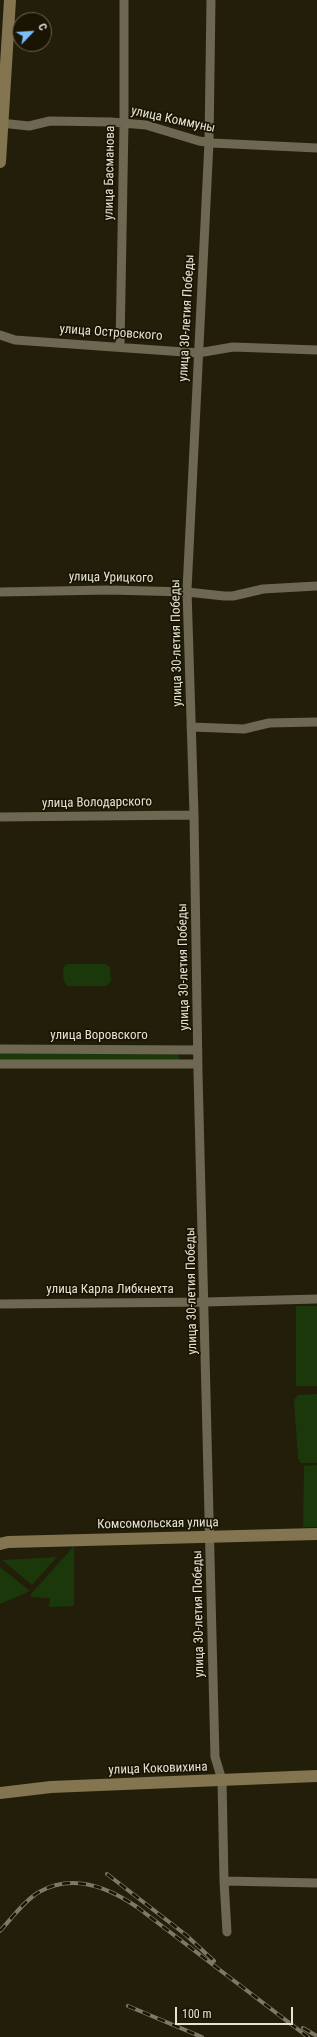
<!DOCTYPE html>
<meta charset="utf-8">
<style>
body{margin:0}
#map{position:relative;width:317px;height:2037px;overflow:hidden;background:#231e0a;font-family:"Roboto Condensed",sans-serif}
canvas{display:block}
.north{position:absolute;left:12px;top:12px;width:40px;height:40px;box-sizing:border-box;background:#1a1403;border:1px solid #6b6657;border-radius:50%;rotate:65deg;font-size:11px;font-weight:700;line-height:16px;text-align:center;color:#e5e2d6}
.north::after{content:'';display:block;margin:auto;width:14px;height:18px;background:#7dbef9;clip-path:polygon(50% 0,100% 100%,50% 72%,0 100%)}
.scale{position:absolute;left:175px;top:2007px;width:118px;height:18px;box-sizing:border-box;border:2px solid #e5e2d6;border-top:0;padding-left:5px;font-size:12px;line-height:14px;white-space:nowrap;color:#e5e2d6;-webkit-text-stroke:3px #1a1403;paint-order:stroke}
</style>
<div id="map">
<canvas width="317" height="2037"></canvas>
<div class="north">С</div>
<div class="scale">100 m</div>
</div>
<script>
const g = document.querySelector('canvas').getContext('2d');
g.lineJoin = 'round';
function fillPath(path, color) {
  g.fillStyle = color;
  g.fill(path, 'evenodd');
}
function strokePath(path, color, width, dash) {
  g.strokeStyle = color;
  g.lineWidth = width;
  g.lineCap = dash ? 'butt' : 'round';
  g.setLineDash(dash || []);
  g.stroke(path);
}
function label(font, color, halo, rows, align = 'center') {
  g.font = font + ' "Roboto Condensed",sans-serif';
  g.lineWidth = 3.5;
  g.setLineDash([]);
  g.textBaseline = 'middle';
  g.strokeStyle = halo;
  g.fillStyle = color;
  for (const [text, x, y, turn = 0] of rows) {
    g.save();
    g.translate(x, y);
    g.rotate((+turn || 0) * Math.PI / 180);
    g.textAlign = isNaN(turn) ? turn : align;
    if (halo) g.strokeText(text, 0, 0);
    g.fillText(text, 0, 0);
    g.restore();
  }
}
fillPath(new Path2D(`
 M66,964H105L110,967L111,982L106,986H67C63,982 61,969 66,964Z
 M0,1053L179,1054V1061H0Z
 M296,1306H317V1386H296Z
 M317,1394V1463H301L298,1458L294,1400L298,1395Z
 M317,1465V1527H303L304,1466Z
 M74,1546V1606L49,1607L50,1598L31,1597V1594Z
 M57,1557L32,1585L2,1560Z
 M0,1567L30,1591L0,1604Z`), '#1b380b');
strokePath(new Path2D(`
 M211,0L209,142L187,590L194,815L198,1073L215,1757L222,1780L224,1881L227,1932
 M0,123L29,126L50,121L111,122L146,125L199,141L212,143L317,148
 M0,335L15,340L198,353L233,347L317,350
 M120,347L124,123V0
 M0,592L109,590L187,592L224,596H233L263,589L317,586
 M191,727L244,729L269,723L317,722
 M0,817L194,815
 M0,1049L198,1050
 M0,1064H198
 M0,1304L205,1302L317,1299
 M224,1881L317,1883`), '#6e6751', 9);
strokePath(new Path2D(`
 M0,162L10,0
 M0,1544L8,1542L317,1534
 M0,1793L51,1787L317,1776`), '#82754f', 12);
const rail = new Path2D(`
 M107,1874L186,1935L214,1961
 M0,1931C12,1918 24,1901 39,1892C72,1873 108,1887 137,1907L308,2037
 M128,2006L202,2037
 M303,2028L317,2036`);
strokePath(rail, '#7d7969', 4);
strokePath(rail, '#1a1403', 2.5, [8]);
label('13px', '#e5e2d6', '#1a1403', [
 ["улица Коммуны",173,120,12],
 ["улица Басманова",110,173,-89],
 ["улица 30-летия Победы",187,318,-87],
 ["улица Островского",111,333,4],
 ["улица Урицкого",111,578,1],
 ["улица 30-летия Победы",177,643,-91],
 ["улица Володарского",97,803,-1],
 ["улица 30-летия Победы",184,967,-91],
 ["улица Воровского",99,1036],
 ["улица Карла Либкнехта",110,1290],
 ["улица 30-летия Победы",192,1291,-91],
 ["Комсомольская улица",158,1524,-1],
 ["улица 30-летия Победы",199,1614,-91],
 ["улица Коковихина",158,1769,-2]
]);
</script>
